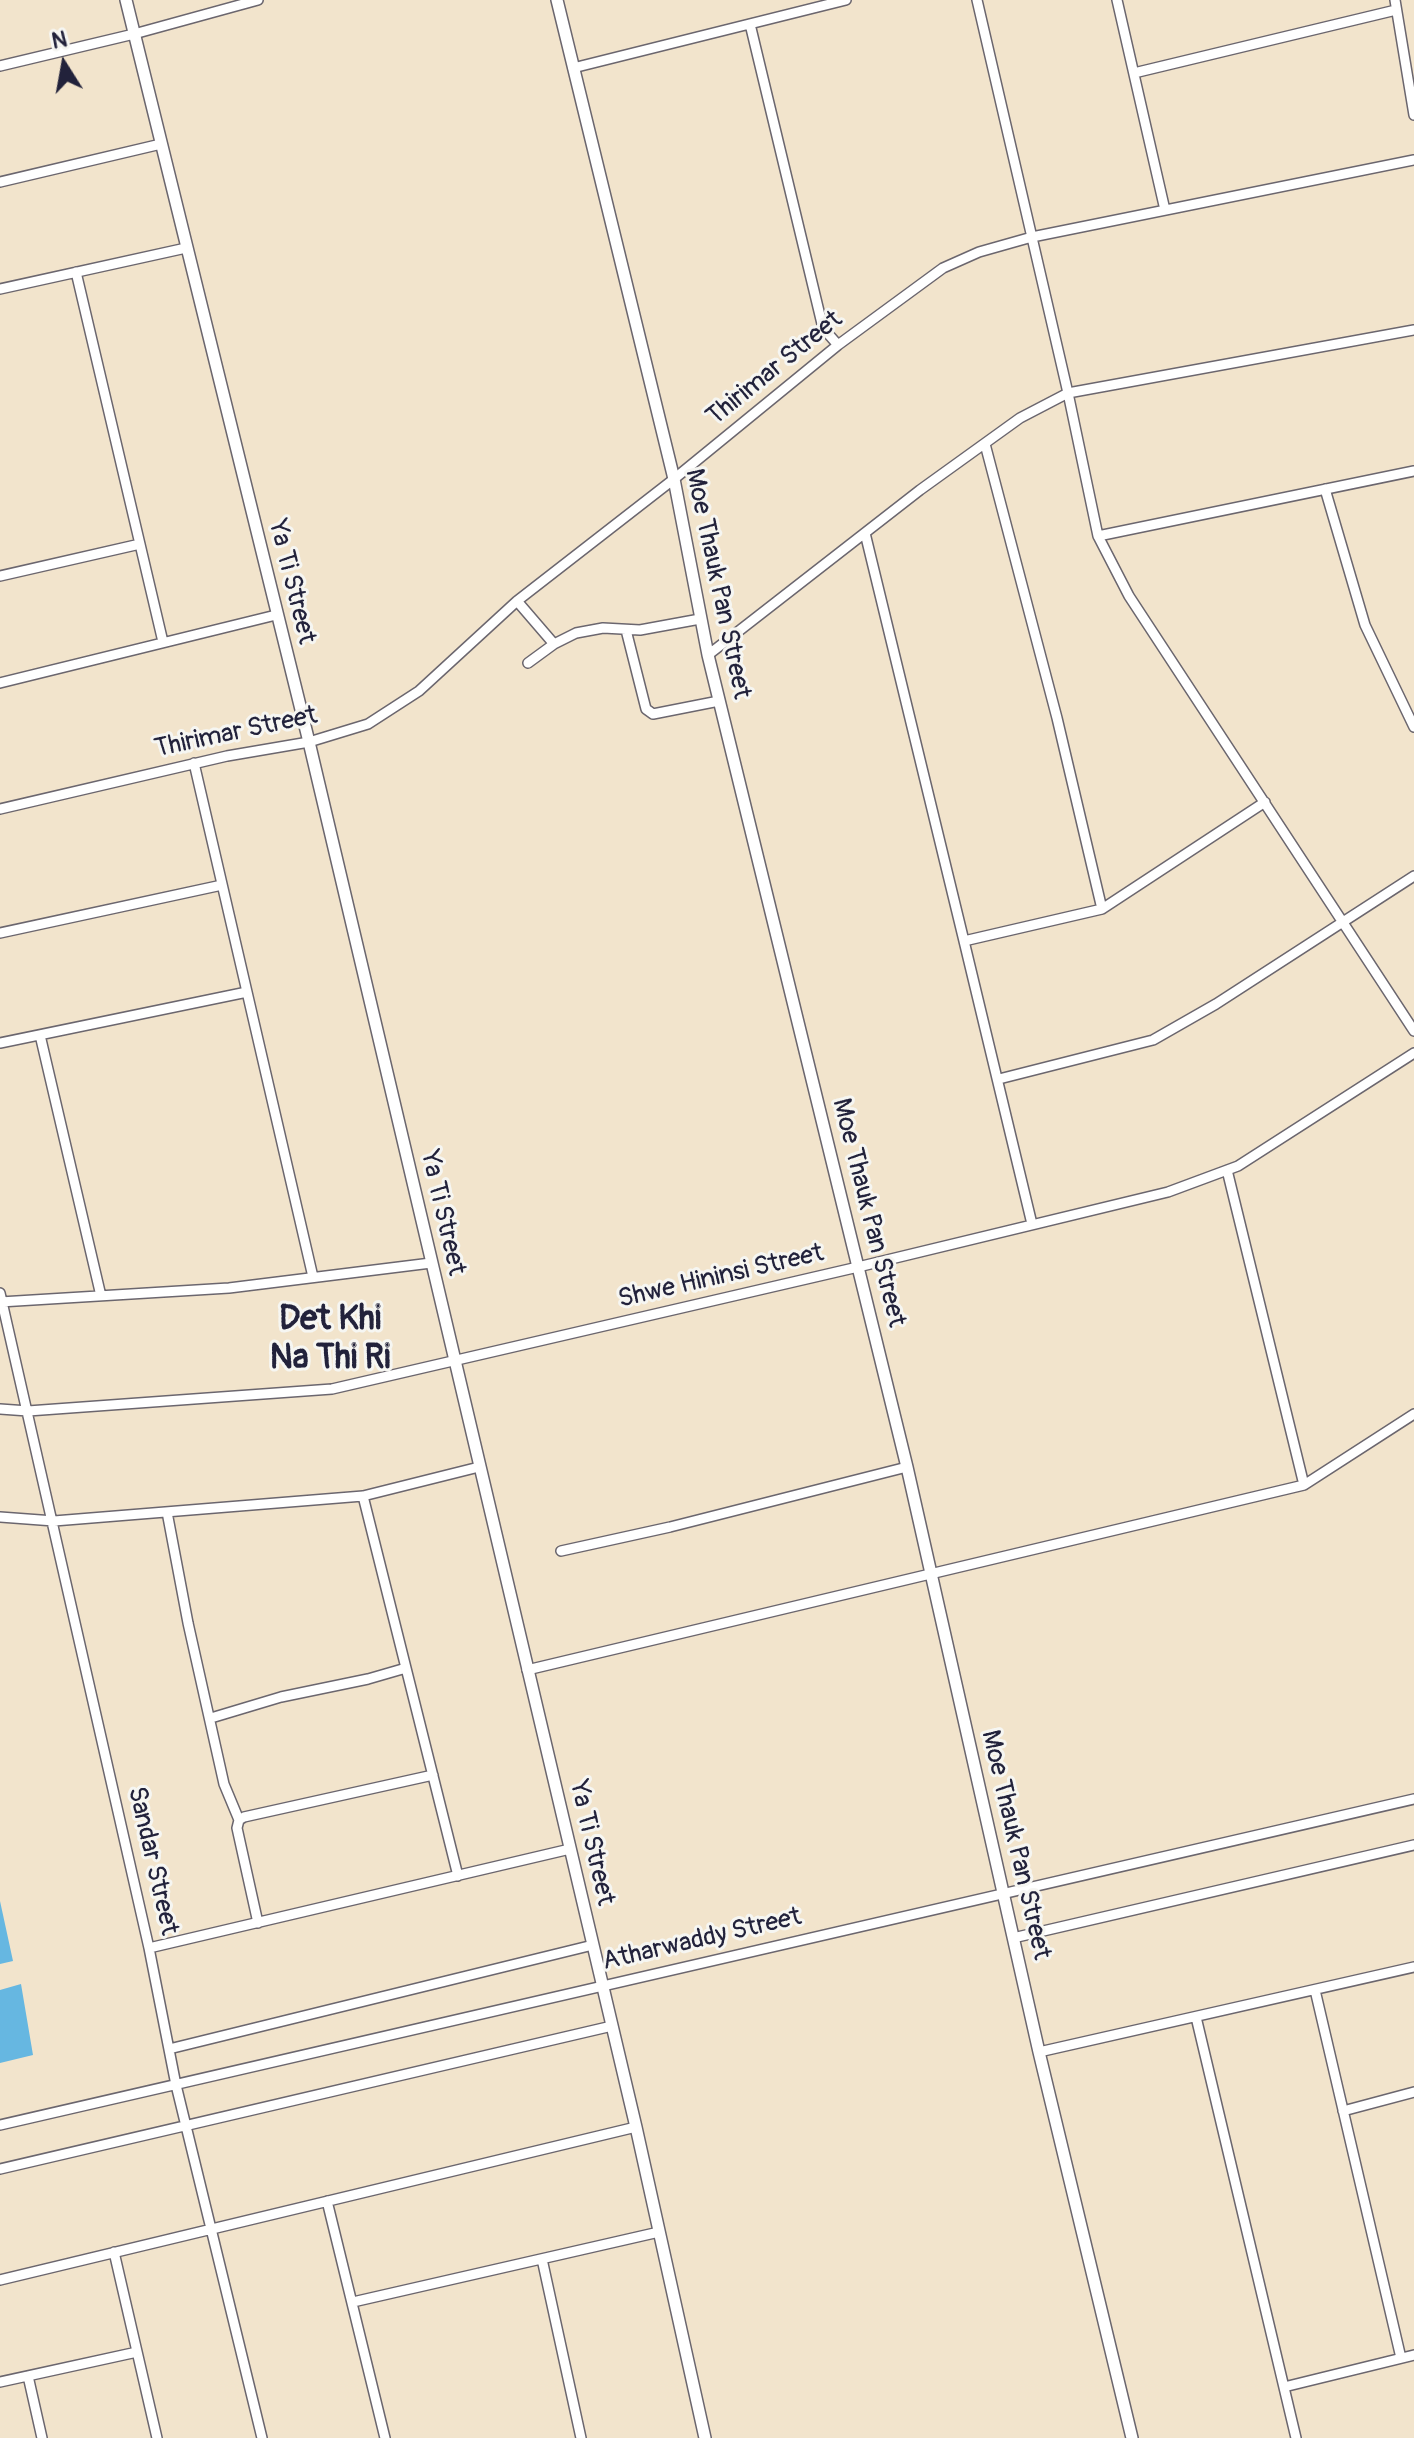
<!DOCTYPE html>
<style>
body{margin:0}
#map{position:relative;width:1414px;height:2438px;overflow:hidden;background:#f2e4cc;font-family:Pangolin,sans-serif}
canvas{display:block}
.north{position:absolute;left:24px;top:24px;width:80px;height:80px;-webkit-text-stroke:6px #f6f6f2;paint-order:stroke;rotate:349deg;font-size:22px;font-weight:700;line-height:32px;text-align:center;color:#22223b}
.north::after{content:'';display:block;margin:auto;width:28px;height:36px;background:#22223b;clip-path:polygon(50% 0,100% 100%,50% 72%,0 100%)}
</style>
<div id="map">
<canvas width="1414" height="2438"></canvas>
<div class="north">N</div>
</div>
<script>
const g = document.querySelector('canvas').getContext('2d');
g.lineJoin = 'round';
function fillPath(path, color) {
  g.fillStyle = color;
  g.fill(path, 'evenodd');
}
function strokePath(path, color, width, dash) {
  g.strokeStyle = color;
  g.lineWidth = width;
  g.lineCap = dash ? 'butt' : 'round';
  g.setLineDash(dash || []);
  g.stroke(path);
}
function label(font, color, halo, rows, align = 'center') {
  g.font = font + ' Pangolin,sans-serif';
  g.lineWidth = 6;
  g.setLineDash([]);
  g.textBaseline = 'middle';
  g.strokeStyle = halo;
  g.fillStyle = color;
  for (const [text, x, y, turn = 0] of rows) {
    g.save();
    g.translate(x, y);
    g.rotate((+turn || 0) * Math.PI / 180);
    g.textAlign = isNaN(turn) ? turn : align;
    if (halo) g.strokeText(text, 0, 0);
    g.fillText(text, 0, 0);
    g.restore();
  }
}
fillPath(new Path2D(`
 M0,1901L13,1961L0,1964Z
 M21,1984L33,2055L0,2063V1990Z`), '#66b7e1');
const minor = new Path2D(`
 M977,0L1068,393L1098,536L1129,596L1414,1031
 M1117,0L1165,210
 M1395,0L1414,115
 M750,24L823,328L838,345
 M0,66L134,34L258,0
 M573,68L846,0
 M1134,73L1396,10
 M0,182L161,144
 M76,272L163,642
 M0,289L186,248
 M985,444L1057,718L1102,909
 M1325,489L1365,625L1414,727
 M865,533L964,941L1102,909L1265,802
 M1098,536L1414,471
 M0,576L140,544
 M517,601L554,644
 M626,630L646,709L653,714L719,701
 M708,655L920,490L1020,418L1068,393L1414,330
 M528,663L554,644L576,633L603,628L640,630L700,619
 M0,683L276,615
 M194,763L313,1277
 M0,809L227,756L309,742L368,724L419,691L517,601L674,479L838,345L943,268L979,252L1032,237L1414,160
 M0,933L222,885
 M964,941L1032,1224
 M40,1035L101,1296
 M0,1043L247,992
 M999,1079L1153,1040L1216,1004L1414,876
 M0,1293L149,1948L176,2085L262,2438
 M0,1302L229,1288L431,1263
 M0,1409L28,1411L332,1389L858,1267L1168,1192L1238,1166L1414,1053
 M1304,1485L1414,1414
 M363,1496L458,1876
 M167,1512L188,1623L224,1784L239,1820
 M0,1517L54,1521L363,1496L479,1467
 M561,1551L670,1527L907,1467
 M527,1670L1304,1485L1227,1170
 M211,1718L281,1697L368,1679L406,1668
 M258,1923L237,1828L239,1820L244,1817L433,1775
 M1013,1938L1414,1845
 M149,1948L570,1849
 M1315,1990L1401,2358
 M1196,2017L1296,2438
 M169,2049L593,1945
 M1039,2052L1414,1967
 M1343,2111L1414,2092
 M0,2125L1414,1799
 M0,2169L612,2026
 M327,2201L385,2438
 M114,2252L157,2438
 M542,2259L581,2438
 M0,2280L636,2127
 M353,2302L659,2232
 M28,2376L42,2438
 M0,2382L137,2352
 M1284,2387L1414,2355`);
const tertiary = new Path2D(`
 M126,0L309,742L636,2127L705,2438
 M557,0L674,479L708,655L907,1467L1039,2052L1132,2438`);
strokePath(minor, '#6b666e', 12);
strokePath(tertiary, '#6b666e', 14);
strokePath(minor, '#fff', 9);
strokePath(tertiary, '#fff', 11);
label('26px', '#22223b', '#f6f6f2', [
 ["Thirimar Street",775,369,-39],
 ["Ya Ti Street",291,582,76],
 ["Moe Thauk Pan Street",717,584,78],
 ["Thirimar Street",236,733,-12],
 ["Ya Ti Street",442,1213,77],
 ["Moe Thauk Pan Street",868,1213,76],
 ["Shwe Hininsi Street",721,1277,-13],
 ["Ya Ti Street",591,1843,77],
 ["Moe Thauk Pan Street",1015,1845,77],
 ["Sandar Street",152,1861,77],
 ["Atharwaddy Street",702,1940,-13]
]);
label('bold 34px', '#22223b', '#f6f6f2', [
 ["Det Khi",330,1320],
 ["Na Thi Ri",330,1359]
]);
</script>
